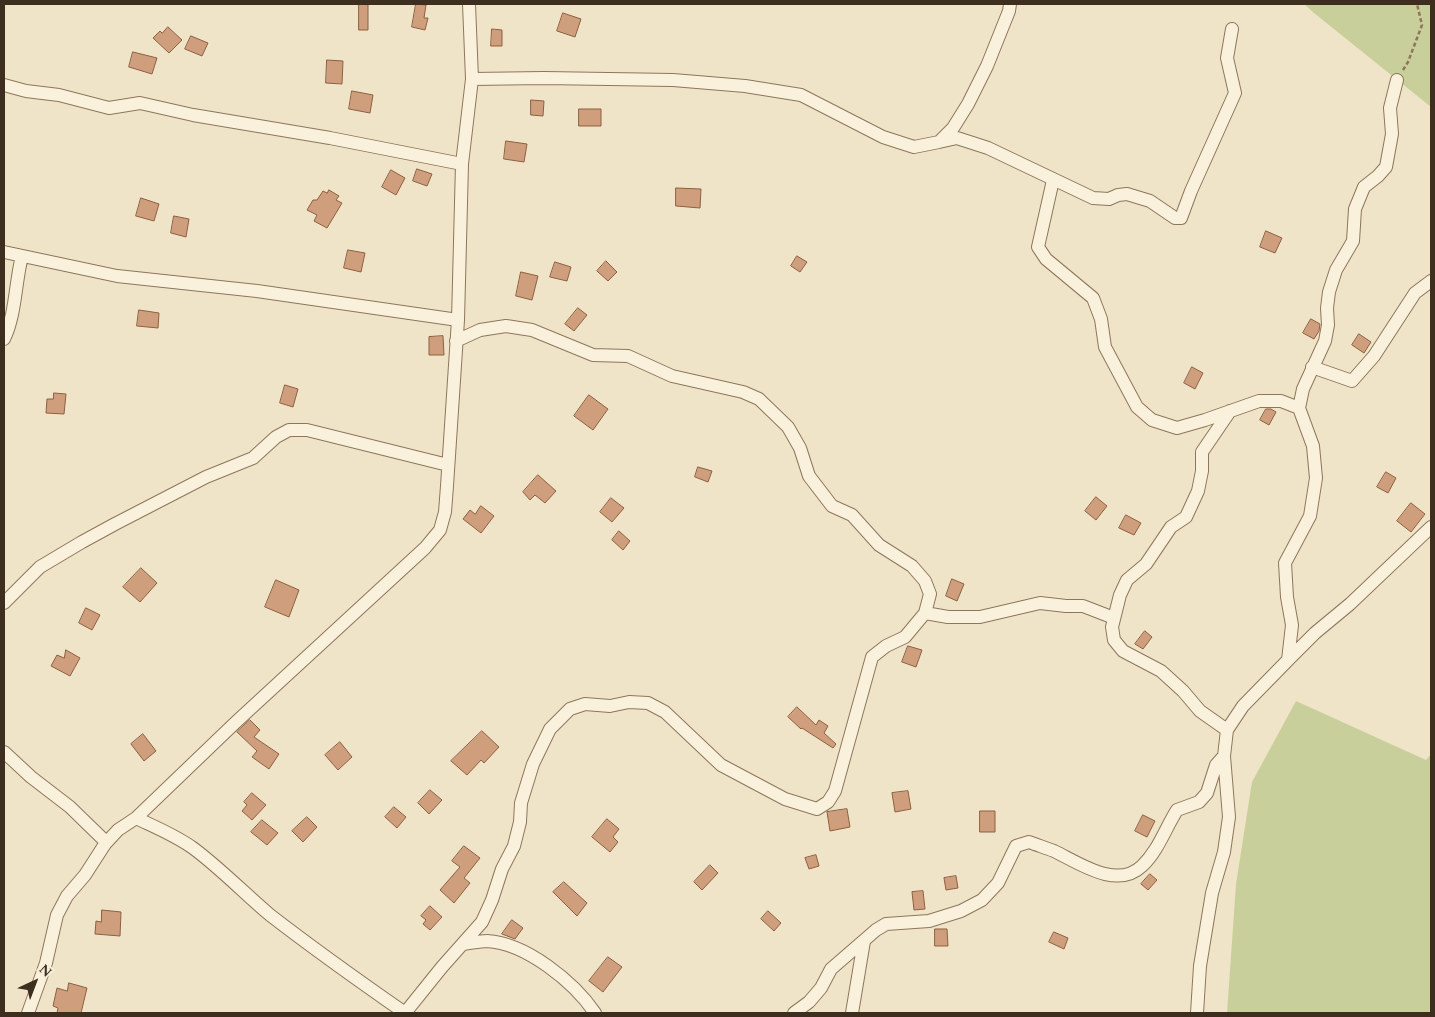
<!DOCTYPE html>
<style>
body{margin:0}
#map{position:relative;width:1435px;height:1017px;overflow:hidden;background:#f0e4c8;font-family:Spectral,serif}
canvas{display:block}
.frame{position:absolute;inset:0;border:5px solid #3d2e20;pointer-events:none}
.north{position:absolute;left:10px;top:957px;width:50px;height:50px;-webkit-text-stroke:4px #f7eed8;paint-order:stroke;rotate:43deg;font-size:14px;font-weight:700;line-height:20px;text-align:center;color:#3d2e20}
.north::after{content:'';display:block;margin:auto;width:18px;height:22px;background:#3d2e20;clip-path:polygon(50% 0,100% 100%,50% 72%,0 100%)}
</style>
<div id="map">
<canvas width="1435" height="1017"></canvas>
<div class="frame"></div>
<div class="north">N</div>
</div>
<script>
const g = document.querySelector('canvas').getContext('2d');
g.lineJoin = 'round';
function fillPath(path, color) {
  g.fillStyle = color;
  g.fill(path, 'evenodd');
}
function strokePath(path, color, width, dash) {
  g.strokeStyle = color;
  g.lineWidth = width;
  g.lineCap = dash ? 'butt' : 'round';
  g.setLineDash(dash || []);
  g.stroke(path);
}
fillPath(new Path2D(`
 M1304,4H1431V107L1314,13Z
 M1296,701L1426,760L1431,754V1013H1227L1236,884L1252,782Z`), '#c9cf9b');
const building = new Path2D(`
 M359,4H368V30H359Z
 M416,4L426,5L424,18H428L425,30L412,27Z
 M563,13L581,19L575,37L557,31Z
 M168,27L182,40L169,53L153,38L160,31L162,33Z
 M492,29L502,30V46H491Z
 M191,36L208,43L202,56L185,49Z
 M133,52L157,58L152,74L129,67Z
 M327,60L343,61L342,84L326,83Z
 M352,91L373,95L370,113L349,109Z
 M531,100L544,101L543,116L531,115Z
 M579,109H601V126H579Z
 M506,141L527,144L524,162L504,159Z
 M417,169L432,174L427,186L413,181Z
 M391,170L405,178L396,195L382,187Z
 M676,188L701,189L700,208L676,206Z
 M329,190L339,196L336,200L342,203L327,228L314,221L317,215L307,210L313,200H317L323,191L327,193Z
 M141,198L159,204L154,221L136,216Z
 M174,216L189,219L186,237L171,233Z
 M1266,231L1282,238L1275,253L1260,247Z
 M348,250L365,253L361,272L344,268Z
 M797,256L807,262L800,272L791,266Z
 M606,261L617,272L608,281L597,271Z
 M555,262L571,267L567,281L550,277Z
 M521,272L538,276L532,300L516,296Z
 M578,308L587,315L574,331L565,324Z
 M139,310L159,313L158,328L137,326Z
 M1311,319L1320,324L1319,331L1314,339L1303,333Z
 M1359,334L1371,342L1364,353L1352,345Z
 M443,336L444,355H429V337Z
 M1192,367L1203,373L1195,389L1184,383Z
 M285,385L298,389L293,407L280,403Z
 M54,393L66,394L64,414L46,413L47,399H53Z
 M589,395L608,409L593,430L574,416Z
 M1266,409H1271L1276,412L1269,425L1260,420Z
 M698,467L712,471L708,482L695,477Z
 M1386,472L1396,478L1388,493L1377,487Z
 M538,475L556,491L545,503L535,495L530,500L523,492Z
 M1096,497L1107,506L1096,520L1085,511Z
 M611,498L624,508L612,522L600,512Z
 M1411,503L1425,514L1411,532L1397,521Z
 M481,506L494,516L481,533L463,519L470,510L475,514Z
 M1126,515L1141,523L1134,535L1119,528Z
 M619,531L630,541L623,550L612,540Z
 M141,568L157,583L140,602L123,587Z
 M952,579L964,584L957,601L946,596Z
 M276,580L299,590L289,617L265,607Z
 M86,608L100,615L92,630L79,623Z
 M1145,631L1152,637L1143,649L1135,644Z
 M908,646L922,650L916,667L902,662Z
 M66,650L80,658L70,676L51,666L57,655L64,658Z
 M797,707L816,725L819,720L828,726L824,733L836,744L833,748L802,728L801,729L788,717Z
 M250,720L260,730L254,737L279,754L269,769L252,757L257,751L237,732Z
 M482,731L499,747L484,763L481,760L467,775L451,761Z
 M143,734L156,751L144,761L131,744Z
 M340,742L352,757L338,770L325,755Z
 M430,790L442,800L429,814L418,803Z
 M908,791L911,809L895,812L892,793Z
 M252,793L266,805L252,820L242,811L247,805L244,802Z
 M394,807L406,817L397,828L385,817Z
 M847,809L850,827L830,831L827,812Z
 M980,811H995V832H980Z
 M1143,815L1155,821L1147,837L1135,831Z
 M307,817L317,827L303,842L292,831Z
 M607,819L619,829L613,837L618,842L610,852L592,837Z
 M262,820L278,833L267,845L251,832Z
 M464,846L480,858L464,878L470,883L454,903L440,890L460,867L452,861Z
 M816,855L819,866L809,869L805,858Z
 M710,865L718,873L702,890L694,882Z
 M1150,874L1157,880L1148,890L1141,884Z
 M956,876L958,888L946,890L944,878Z
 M564,882L587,903L577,916L553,892Z
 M923,891L925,909L914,910L912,892Z
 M430,906L442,917L430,930L423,924L426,920L421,916Z
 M102,910L121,912L120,936L95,934L96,921L101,922Z
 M768,911L781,923L774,931L761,919Z
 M512,920L523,928L515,939L502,934Z
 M935,929H947L948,946H935Z
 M1054,932L1068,938L1064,949L1049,942Z
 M608,957L622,967L603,992L589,981Z
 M69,983L87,988L81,1013H57L58,1008L53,1006L57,988L67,991Z`);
fillPath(building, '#cf9f7d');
strokePath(building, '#8d5f41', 1);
const minor = new Path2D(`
 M472,79L544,78L673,80L745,86L801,95L883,137L914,147L939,142L953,128L968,104L987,66L1009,11L1010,4
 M4,85L26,91L59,95L109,108L140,103L193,115L330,138L462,164
 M939,142L957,138L988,148L1093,198L1109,199L1118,195L1127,194L1150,201L1175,218H1181L1191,191L1235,93L1227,58L1232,29
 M1053,180L1038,247L1046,259L1093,298L1101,319L1105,347L1137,407L1152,420L1177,428L1205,420L1259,401H1281L1299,408
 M4,252L117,276L257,291L458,320
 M4,339C16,314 15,283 22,256
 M1312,367L1352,381L1374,356L1415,293L1431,281
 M4,603L40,567L82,542L115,524L206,477L253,458L276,437L289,430H307L448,465
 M925,613L948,617H980L1040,603L1066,606H1083L1114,618
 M1288,660L1292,625L1287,597L1285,563L1310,516L1316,478L1313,446L1299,408L1303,389L1325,341L1328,325L1327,308L1329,292L1336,270L1353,241L1355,209L1364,187L1378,176L1386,167L1392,134L1390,108L1397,80
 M1227,730L1200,711L1183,691L1161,671L1123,651L1114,640L1112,627L1120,595L1127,580L1146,564L1171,527L1186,517L1198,491L1202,471V452L1230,411
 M4,752L31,777L70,807L106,842
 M136,818C155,827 175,835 193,848C220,868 244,893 270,915C314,949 359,981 405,1013
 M464,944C472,943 480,941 487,941C526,943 574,982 595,1013
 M28,1013L46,963L57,915L67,896L85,875L105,844L118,830L136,818L236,722L425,548L440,530L445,512L447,486L458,320L462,164L472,79L469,4
 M405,1013L442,967L482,922L492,900L502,869L514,846L520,822L521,803L533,764L550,729L570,709L585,704L610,706L629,702L648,703L665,712L721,765L785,799L817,809L828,802L835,791L872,657L886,646L905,637L925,613L930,594L925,581L912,566L879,545L852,515L832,506L809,476L800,448L788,427L759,399L743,392L672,376L628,356L593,355L532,330L506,326L480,330L456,341
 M794,1013L809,1002L821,988L831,969L876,930L886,924L929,921L961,911L982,900L998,883L1016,846L1029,842C1037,845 1046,848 1054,851C1079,863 1117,890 1142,866C1158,851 1165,829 1177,810L1199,802L1207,793L1216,765L1224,756
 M852,1013L864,941
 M1197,1013L1200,966L1212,893L1224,852L1229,817L1224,756L1227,730L1243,706L1288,660L1315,633L1350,604L1431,527`);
strokePath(minor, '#8d765c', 14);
strokePath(new Path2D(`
 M1403,70L1408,62L1422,25L1417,4`), '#8d765c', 2.5, [4, 2.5]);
strokePath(minor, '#faf1dc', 12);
</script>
